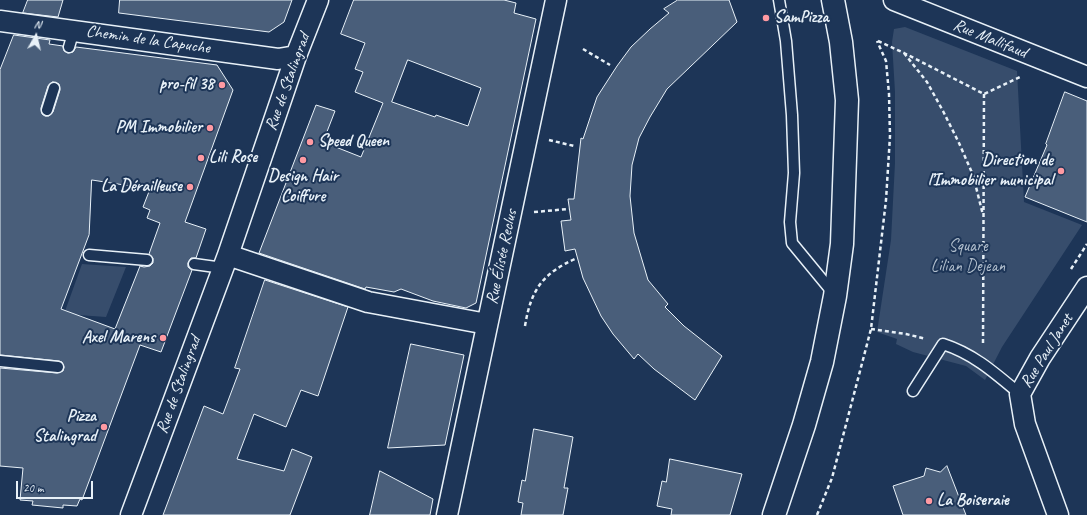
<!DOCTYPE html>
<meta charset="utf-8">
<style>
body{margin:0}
#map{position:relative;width:1087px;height:515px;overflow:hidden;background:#1d3557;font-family:Caveat,sans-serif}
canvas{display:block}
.north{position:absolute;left:16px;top:16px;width:40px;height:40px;-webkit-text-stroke:3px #1d3557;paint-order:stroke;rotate:8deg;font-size:11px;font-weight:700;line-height:16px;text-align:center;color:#e8f1f8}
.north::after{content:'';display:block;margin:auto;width:14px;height:18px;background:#e8f1f8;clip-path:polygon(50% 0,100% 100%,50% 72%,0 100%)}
.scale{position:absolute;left:16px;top:481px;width:77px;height:18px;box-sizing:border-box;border:2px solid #e8f1f8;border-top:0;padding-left:5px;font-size:12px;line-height:14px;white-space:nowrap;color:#e8f1f8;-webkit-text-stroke:3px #1d3557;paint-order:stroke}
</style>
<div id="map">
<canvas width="1087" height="515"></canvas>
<div class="north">N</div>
<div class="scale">20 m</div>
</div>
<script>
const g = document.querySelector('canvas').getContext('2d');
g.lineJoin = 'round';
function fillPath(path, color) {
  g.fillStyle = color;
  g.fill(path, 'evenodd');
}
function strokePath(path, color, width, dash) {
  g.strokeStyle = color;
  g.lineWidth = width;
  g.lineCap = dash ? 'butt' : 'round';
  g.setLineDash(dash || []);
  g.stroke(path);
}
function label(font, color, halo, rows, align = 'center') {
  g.font = font + ' Caveat,sans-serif';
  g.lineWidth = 4;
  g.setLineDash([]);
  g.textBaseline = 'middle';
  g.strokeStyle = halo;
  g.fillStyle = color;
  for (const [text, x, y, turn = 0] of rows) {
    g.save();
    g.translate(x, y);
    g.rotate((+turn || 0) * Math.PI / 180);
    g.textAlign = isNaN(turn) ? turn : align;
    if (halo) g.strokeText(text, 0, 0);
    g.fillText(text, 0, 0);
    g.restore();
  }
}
fillPath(new Path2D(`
 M905,27L1017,71L1024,202L1082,225L1002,347L985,380L966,366L913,352L896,344L897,339L877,332L891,240L895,163V92L892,42L894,29Z
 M82,264L126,267L106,317L64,314Z`), '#374d6c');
const building = new Path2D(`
 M28,0H63L58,17L23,13Z
 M120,0H292L284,22L269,32L119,13Z
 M354,0H504L516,3L514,13L536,19L476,303L466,308L433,301L401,289L394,292L366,287L365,289L259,253L316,105L335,111L323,142L361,157L383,103L355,92L363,72L355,69L365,43L341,34ZM408,60L481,88L468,126L436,115L435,117L392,102Z
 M678,0H729L737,22L667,89L650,117L639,138L632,165L630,196L634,233L648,280L668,304L665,307L684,326L722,356L695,400L654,369L638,354L634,359L613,334L601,316L583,278L575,249L565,251L561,221L571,220L568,199H574L581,138L583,139L597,97L617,66L631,47L650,29L669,13L664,9Z
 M14,35L50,40L49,44L63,46L64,51L68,53L73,52L76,47L217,65L233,90L185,222L206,229L196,258H191L188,263V267L192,270L161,352L140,345L82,500L80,499L77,506L63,505V508L32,505L33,501L20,500L23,468L0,466V368L57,373L63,371L64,367L62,362L59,361L0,355V70ZM53,82L59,84L60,90L53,112L49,116H45L42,114L41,108L48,86ZM92,180L150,189L143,207L150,210L147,218L160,223L149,254L153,258V263L150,266L144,267L140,266L115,329L61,309L89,235Z
 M1065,92L1087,101V222L1025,197L1047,145L1046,144Z
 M265,280L348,307L318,396L301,390L286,427L254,414L237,459L284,471L292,449L312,457L290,515H163L204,406L223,414L240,369L235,368Z
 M411,344L464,355L445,445L388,448Z
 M534,429L573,437L564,488H568L563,515H521L523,503L518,502L522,480L525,481Z
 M670,459L742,474L730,515H671L672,509L657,506L662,481L666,482Z
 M947,466L966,515H903L893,486L924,476L926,468L940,472Z
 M380,471L433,499L430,515H370Z`);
fillPath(building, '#495e7a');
strokePath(building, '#e8f1f8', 1);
const service = new Path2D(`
 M779,0L786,41L792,115L794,173L790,222L792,243L834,294
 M69,47L74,30
 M47,110L54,88
 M89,255L147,260
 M194,264L223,268
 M0,361L58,367
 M913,391L943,344C974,354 995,373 1020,394`);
const minor = new Path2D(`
 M894,0L1087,77
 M0,21L278,59L296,56
 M228,255L368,302L487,324
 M131,515L228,255L296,56L318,0
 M447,515L556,0
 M1058,515L1025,424L1020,394L1040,358L1087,287`);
const tertiary = new Path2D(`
 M774,515L804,425L822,362L835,296L842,244L847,100L841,42L833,0`);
strokePath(service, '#e8f1f8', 13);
strokePath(minor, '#e8f1f8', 23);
strokePath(tertiary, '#e8f1f8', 25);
strokePath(new Path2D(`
 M878,41L904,53L984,94L1022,76
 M583,49L610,65
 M904,53L927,82L943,111L959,143L973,175L983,215
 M549,140L574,146
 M534,212L569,209
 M1071,269L1087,244
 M525,326C531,289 543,273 577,258
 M871,329L906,334L926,339
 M983,343L984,94
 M817,515L832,478L871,329L886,200L890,136L889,94L886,61L877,41`), '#e8f1f8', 2.5, [4, 3]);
strokePath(service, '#1d3557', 10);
strokePath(minor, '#1d3557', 20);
strokePath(tertiary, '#1d3557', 22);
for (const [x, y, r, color] of [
 [766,18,4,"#ff9aa2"],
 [222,85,4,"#ff9aa2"],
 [210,128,4,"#ff9aa2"],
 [310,142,4,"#ff9aa2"],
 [201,158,4,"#ff9aa2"],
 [303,160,4,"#ff9aa2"],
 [1061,171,4,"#ff9aa2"],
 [190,187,4,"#ff9aa2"],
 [163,338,4,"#ff9aa2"],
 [104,427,4,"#ff9aa2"],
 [929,501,4,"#ff9aa2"]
]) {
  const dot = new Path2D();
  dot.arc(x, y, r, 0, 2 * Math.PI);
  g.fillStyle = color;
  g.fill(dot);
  strokePath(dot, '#1d3557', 1.5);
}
label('bold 17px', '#e8f1f8', '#1d3557', [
 ["SamPizza",774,18,"left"],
 ["pro-fil 38",214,85],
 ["PM Immobilier",202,128],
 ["Speed Queen",318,142,"left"],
 ["Lili Rose",209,158,"left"],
 ["Direction de",1053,161],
 ["l’Immobilier municipal",1053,181],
 ["Design Hair",303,177,"center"],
 ["Coiffure",303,197,"center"],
 ["La Dérailleuse",182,187],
 ["Axel Marens",155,338],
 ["Pizza",96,417],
 ["Stalingrad",96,437],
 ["La Boiseraie",937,501,"left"]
], 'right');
label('17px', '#e8f1f8', '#1d3557', [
 ["Rue Mallifaud",990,39,22],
 ["Chemin de la Capuche",148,40,8],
 ["Rue de Stalingrad",288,82,-70],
 ["Rue Élisée Reclus",502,257,-78],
 ["Rue Paul Janet",1047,351,-58],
 ["Rue de Stalingrad",179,385,-70]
]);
label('17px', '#b3c0ce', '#1d3557', [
 ["Square",968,247],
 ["Lilian Dejean",968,267]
]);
</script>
